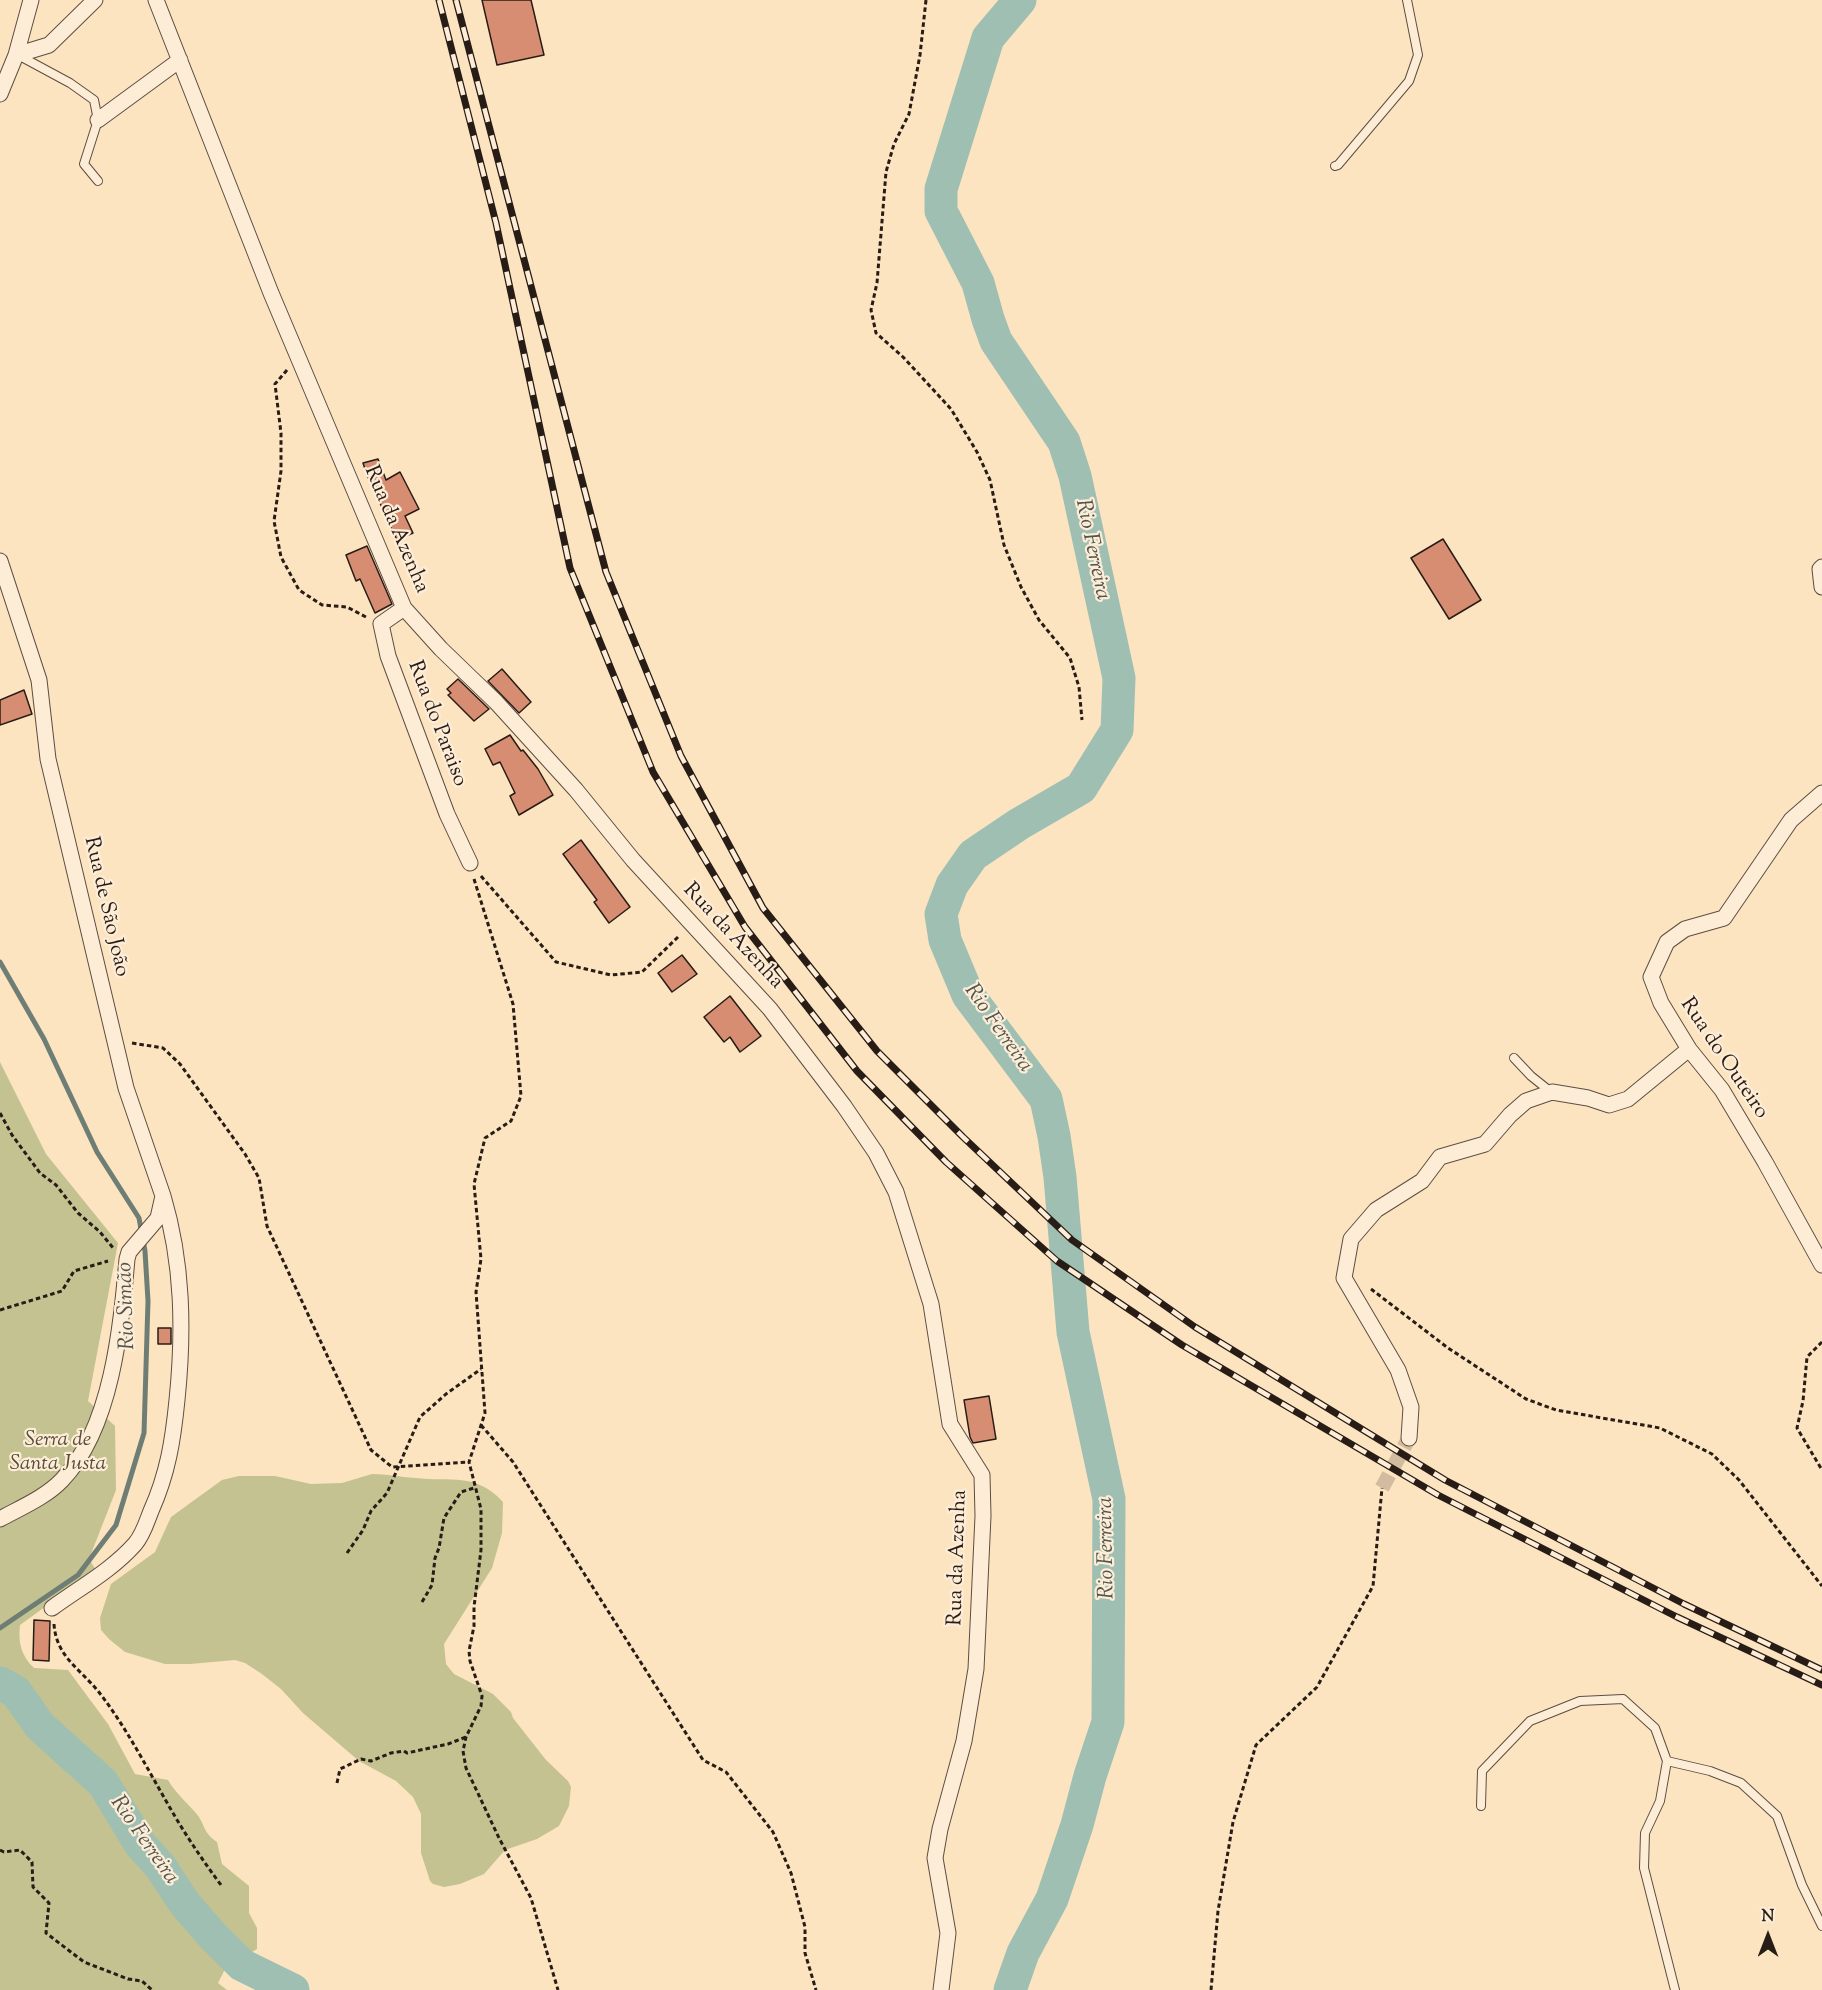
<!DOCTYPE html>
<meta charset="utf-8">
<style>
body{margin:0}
#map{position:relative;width:1822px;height:1990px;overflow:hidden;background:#fce4c1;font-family:"Sorts Mill Goudy",serif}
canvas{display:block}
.north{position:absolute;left:1738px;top:1906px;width:60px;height:60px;-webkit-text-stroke:4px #fdedd7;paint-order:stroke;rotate:0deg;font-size:16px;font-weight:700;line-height:24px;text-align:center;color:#281c16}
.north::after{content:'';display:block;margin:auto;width:21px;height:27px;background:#281c16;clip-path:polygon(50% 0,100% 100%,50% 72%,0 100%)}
</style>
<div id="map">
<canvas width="1822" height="1990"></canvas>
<div class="north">N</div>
</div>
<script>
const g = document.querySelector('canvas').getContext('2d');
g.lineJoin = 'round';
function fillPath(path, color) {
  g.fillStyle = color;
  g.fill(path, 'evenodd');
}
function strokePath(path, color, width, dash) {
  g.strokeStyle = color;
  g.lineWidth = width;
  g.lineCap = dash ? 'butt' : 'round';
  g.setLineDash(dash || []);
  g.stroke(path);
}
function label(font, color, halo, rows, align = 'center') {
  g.font = font + ' "Sorts Mill Goudy",serif';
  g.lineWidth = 4.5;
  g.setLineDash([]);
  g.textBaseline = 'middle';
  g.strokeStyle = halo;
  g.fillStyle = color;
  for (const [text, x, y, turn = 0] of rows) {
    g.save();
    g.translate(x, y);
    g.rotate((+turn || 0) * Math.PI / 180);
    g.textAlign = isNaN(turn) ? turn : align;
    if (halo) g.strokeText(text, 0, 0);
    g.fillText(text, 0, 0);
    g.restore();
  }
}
fillPath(new Path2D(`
 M0,1062L46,1154L118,1243L88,1401L115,1426L116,1490L89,1559L96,1570L20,1625C18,1642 21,1656 34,1668L68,1670L108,1724L135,1774L168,1780C175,1792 186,1802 195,1812C206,1824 201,1831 217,1842L222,1864L249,1886V1913L257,1928V1949L225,1969L218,1983L227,1990H0Z
 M372,1474C387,1474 400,1477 415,1478C450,1482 476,1472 503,1502L502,1533L492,1568L444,1644L446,1664L454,1674L493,1694L511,1712L513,1718L546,1760L568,1781L571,1787L569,1806L559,1826L537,1839L505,1850L484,1874L460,1884L444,1887L433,1884L430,1881L421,1853V1814L413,1797L396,1781L359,1761L303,1713L281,1689L262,1674L245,1663L235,1660L190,1664H165L125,1652L109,1639L101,1630L100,1618L111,1584L155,1552L171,1517L222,1480L239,1476H275L311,1484L342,1483Z`), '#c3c290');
strokePath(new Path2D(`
 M0,962L44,1039L97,1152L139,1218L145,1251L148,1301L144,1433L116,1525L78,1575L0,1628`), '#6f7e74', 5);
strokePath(new Path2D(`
 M0,1683L16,1692L40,1726L103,1783L140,1844L160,1866L185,1904L212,1935L242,1965L293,1990
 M1010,1990L1023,1953L1052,1899L1077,1825L1090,1776L1108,1722L1109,1499L1073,1332L1060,1177L1054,1136L1046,1099L968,995L945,940L941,914L952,885L973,855L1019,824L1081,788L1117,730L1119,678L1075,476L1064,442L996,341L988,319L978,283L941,211V189L988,38L1020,0`), '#9fbfb3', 33);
const building = new Path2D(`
 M482,0H531L544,55L497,65Z
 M378,459L386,480L400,472L419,509L405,516L413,533L397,540L367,475L363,463Z
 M1443,539L1481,600L1449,619L1411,558Z
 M367,546L392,604L375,613L360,579L356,581L346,555Z
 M502,669L531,702L519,713L488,681Z
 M458,679L489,709L474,721L448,695L451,693L447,689Z
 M24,690L32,714L0,725V700Z
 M510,735L521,751L523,750L538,769L553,795L519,815L510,796L515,793L500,762L493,765L485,749Z
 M581,840L630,907L609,923L594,902L597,900L563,854Z
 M682,955L697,974L672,992L658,973Z
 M730,996L761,1036L740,1052L730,1037L724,1042L704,1017Z
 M158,1328H171V1344H158Z
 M989,1396L996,1439L973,1443L970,1437L964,1400Z
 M34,1620L50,1621L49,1661L33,1660Z`);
fillPath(building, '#d78d71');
strokePath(building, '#281c16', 1.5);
strokePath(new Path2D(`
 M1382,1488L1409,1438`), '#d2bc9f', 15, [15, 8]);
const service = new Path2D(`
 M18,55L70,83L94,100L98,120L84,164L98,181
 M1335,166L1338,165L1409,81L1418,55L1407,0
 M1514,1058L1531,1076L1551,1092
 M1667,1761L1710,1771L1741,1783L1777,1816L1802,1885L1822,1926
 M1481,1806L1482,1771L1530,1721L1580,1701L1623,1699L1655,1728L1667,1761L1660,1801L1645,1833L1644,1868L1675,1990`);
const minor = new Path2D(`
 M156,0L271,293L404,608L441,649L496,702L576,790L633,860L770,1009L844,1106L876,1153L896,1192L931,1304L950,1424L982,1475L983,1516L976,1669L964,1741L940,1829L935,1858L948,1933L941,1990
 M16,55L31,0
 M0,94L16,55L49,45L95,0
 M98,120L180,60
 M0,561L39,680L48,759L126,1088L163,1196L158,1218L129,1252L127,1259C121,1327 112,1428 62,1480C46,1497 20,1508 0,1519
 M1822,567L1820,569L1822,587
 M404,608L381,624L388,656L447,814L470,863
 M1822,793L1791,820L1724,918L1685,929L1667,942L1651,977L1661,1003L1689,1049L1722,1090L1765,1162L1822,1265
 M1409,1438L1411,1407L1398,1370L1344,1278L1351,1239L1376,1210L1422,1181L1440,1157L1485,1144L1510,1115L1526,1101L1552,1092L1588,1098L1609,1105L1628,1099L1689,1049
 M52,1608C81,1587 112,1570 135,1544C143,1535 147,1521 151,1511C168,1473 173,1440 177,1400C184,1331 183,1263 163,1196`);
strokePath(service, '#5d4e41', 10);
strokePath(minor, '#5d4e41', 17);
strokePath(new Path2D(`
 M926,0L920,55L909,114L894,144L886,172L877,283L871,310L876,333L903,357L951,409L977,452L990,480L1004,545L1021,587L1039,620L1070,658L1079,687L1082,720
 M287,370L275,384L281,433V471L274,521L281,557L299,590L322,605L347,607L366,617
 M481,876L556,962L611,975L642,972L680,935
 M474,879L513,1004L521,1096L511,1121L485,1138L474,1184L481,1259L476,1292L485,1413L469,1462L481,1509V1550L474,1607V1626L469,1651L470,1661L482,1696L481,1706L466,1737L463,1751L466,1768L499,1838L531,1898L558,1990
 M132,1043L163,1048L180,1064L245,1154L259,1178L267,1226L371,1450L392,1467L469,1462
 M0,1113L12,1135L40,1173L56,1185L78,1213L100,1232L114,1249
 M1371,1289L1448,1348L1526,1399L1556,1410L1660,1428L1712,1454L1739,1480L1822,1586
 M0,1310L62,1291L74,1271L108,1261
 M1822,1342L1807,1357L1803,1401L1797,1428L1822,1470
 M481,1425L513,1462L703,1760L726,1772L773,1832L791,1873L805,1927V1953L816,1990
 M347,1553L363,1530L371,1511L387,1493L420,1417L446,1394L481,1369
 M422,1602L432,1585L435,1558L439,1548L444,1518L461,1492L474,1488
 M54,1624C56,1656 79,1668 98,1691C132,1734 157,1789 187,1836C198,1853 209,1869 221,1885
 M337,1783L340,1769L361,1759L371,1761L391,1753L404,1751L407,1753L448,1744L466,1737
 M0,1850L4,1852L20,1850L32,1862L33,1887L49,1903L46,1933L84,1962L128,1979L142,1981L152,1990
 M1211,1990L1218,1911L1233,1822L1256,1745L1317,1687L1373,1586L1382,1488`), '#281c16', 3, [4.5, 3]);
strokePath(service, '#fdedd7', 8);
strokePath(minor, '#fdedd7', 15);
const rail = new Path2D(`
 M439,0L496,223L570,568L653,772L745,927L857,1071L946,1162L1057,1261L1182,1345L1438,1495L1677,1617L1822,1685
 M456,0L606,572L681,756L763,908L877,1051L963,1137L1072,1240L1195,1327L1445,1480L1684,1604L1822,1670`);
strokePath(rail, '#281c16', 7);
strokePath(rail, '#fdedd7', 4.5, [14]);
label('21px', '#281c16', '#fdedd7', [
 ["Rua da Azenha",395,530,67],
 ["Rua do Paraiso",436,724,69],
 ["Rua de São João",105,907,77],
 ["Rua da Azenha",732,937,47],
 ["Rua do Outeiro",1723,1059,56],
 ["Rua da Azenha",959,1558,-88]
]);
label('italic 21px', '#564e3b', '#fdedd7', [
 ["Serra de",58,1441],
 ["Santa Justa",58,1465]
]);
label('italic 22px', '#52554d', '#fdedd7', [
 ["Rio Ferreira",1091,550,78],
 ["Rio Ferreira",997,1029,55],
 ["Rio Simão",128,1306,-92],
 ["Rio Ferreira",1108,1548,-91],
 ["Rio Ferreira",143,1841,55]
]);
</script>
